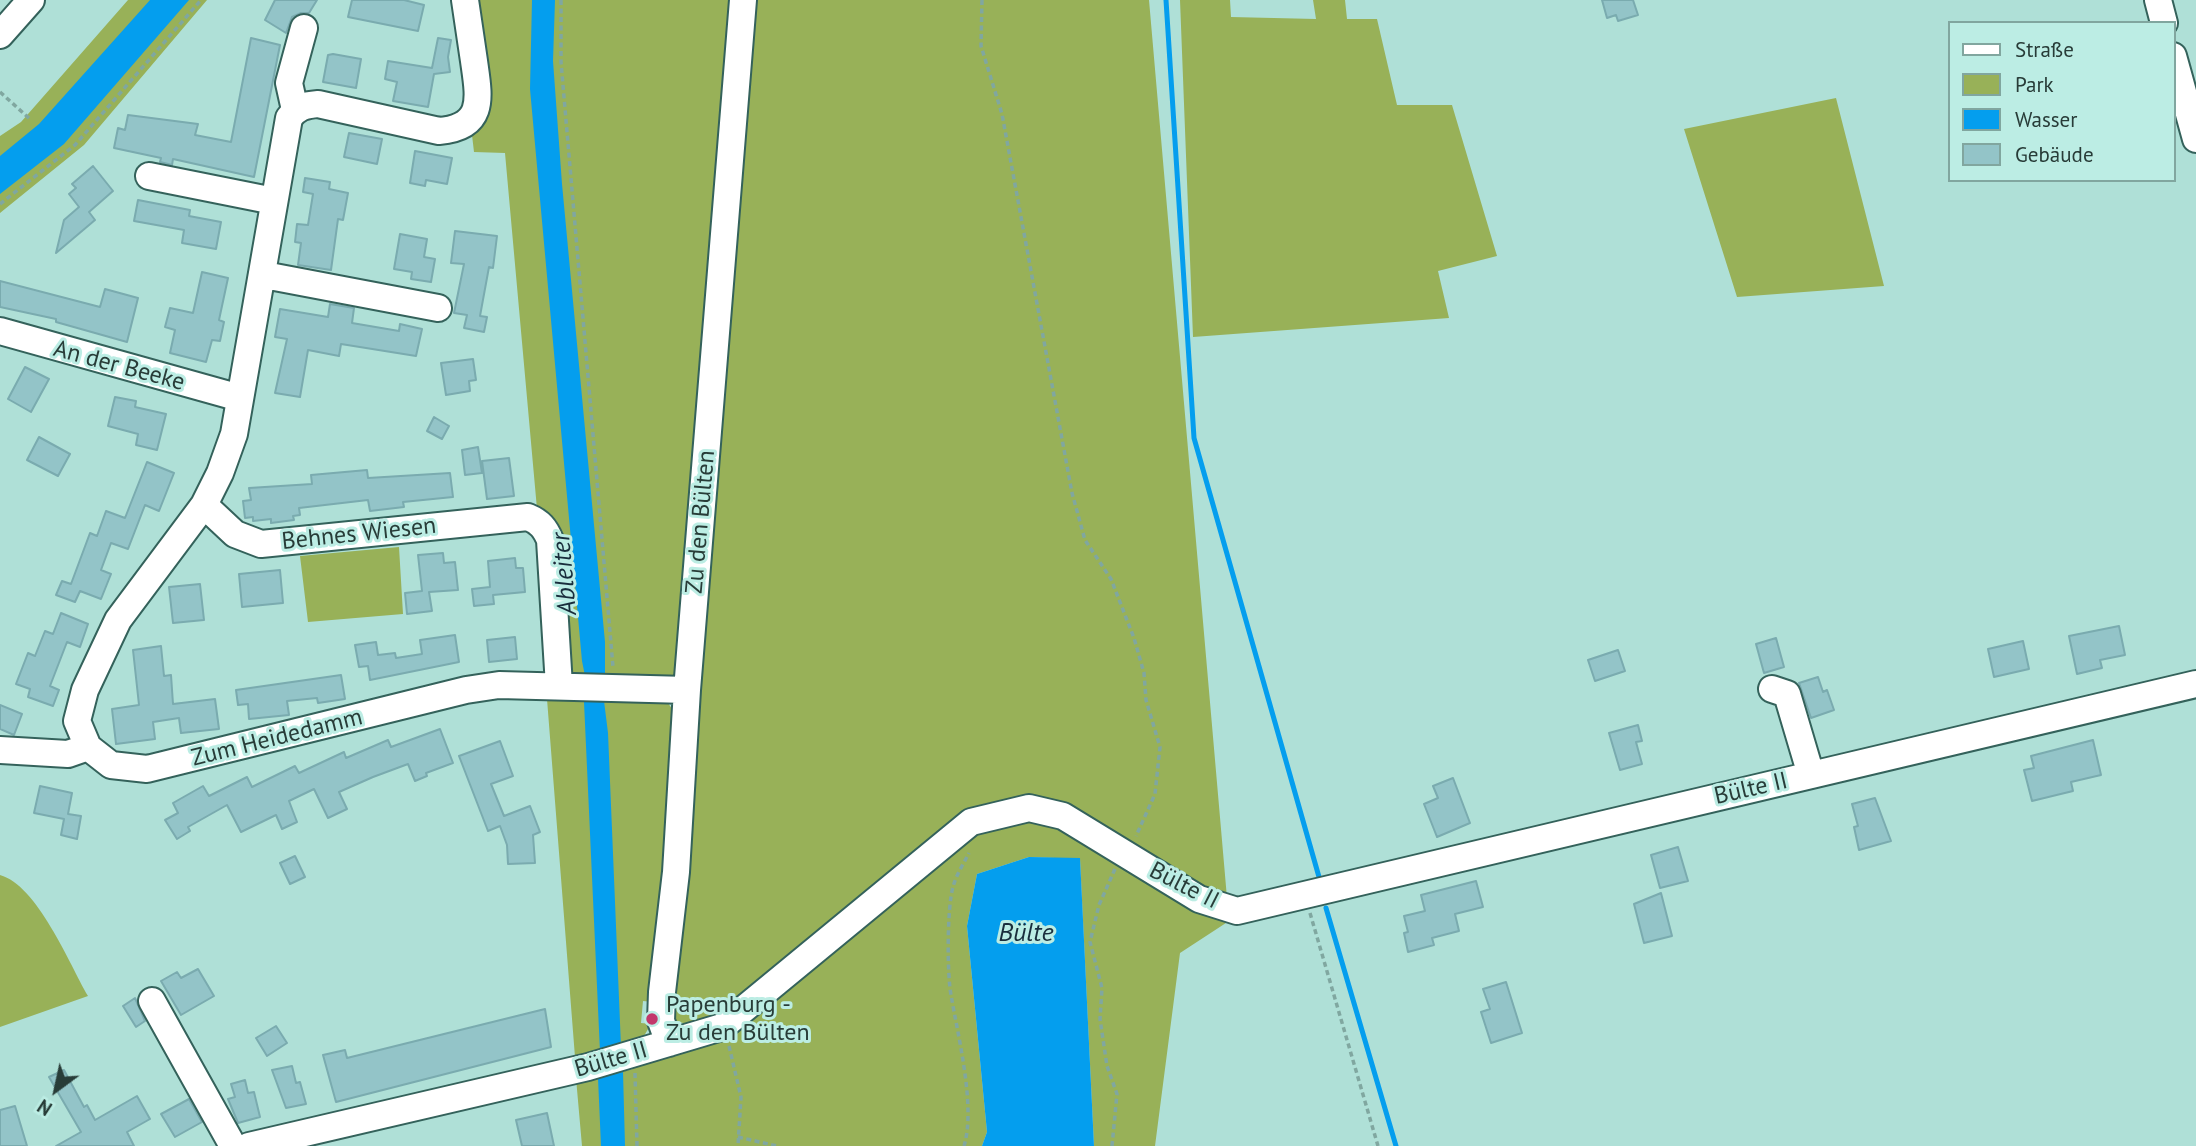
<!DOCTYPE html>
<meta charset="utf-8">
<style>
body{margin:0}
#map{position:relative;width:2196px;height:1146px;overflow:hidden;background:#afe0d7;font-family:"PT Sans",sans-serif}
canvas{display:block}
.legend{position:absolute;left:1948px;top:21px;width:228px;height:161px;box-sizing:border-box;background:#bcede4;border:2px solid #81a69f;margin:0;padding:9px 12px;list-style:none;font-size:21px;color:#283c38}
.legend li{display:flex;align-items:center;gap:14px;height:35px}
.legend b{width:35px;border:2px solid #81a69f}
.north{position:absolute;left:21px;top:1055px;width:70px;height:70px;-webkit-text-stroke:5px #bcede4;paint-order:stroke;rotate:213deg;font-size:19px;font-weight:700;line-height:28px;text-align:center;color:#283c38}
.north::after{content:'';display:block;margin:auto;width:24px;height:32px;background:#283c38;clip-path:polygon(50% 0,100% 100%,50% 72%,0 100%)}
</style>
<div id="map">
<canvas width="2196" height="1146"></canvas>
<ul class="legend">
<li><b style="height:9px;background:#fff"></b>Straße</li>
<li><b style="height:19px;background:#98b158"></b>Park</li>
<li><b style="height:19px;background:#049eee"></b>Wasser</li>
<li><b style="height:19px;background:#93c4c8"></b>Gebäude</li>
</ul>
<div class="north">N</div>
</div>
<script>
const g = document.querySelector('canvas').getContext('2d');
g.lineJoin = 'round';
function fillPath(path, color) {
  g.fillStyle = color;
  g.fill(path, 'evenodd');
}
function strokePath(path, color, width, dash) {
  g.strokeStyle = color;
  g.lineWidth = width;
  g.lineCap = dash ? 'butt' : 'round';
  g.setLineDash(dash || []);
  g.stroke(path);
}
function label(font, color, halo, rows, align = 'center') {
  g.font = font + ' "PT Sans",sans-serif';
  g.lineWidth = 6;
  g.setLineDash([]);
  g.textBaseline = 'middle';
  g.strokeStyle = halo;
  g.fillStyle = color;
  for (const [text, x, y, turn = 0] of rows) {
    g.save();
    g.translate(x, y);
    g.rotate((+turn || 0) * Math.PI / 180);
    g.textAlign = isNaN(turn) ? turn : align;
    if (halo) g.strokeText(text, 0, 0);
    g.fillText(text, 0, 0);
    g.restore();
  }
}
fillPath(new Path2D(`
 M128,0H207L84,145L0,213V136L21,122Z
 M476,0H1149L1229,921L1180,953L1155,1146H1094L1080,859L1029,857L977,874L967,926L987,1132L982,1146H582L576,1078L589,1080L633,1069V1065L693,1026L670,1019L696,679L575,675L570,669L537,509L505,153L474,152L472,135L486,120L490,108Z
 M1180,0H1230L1231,17L1316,19L1313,0H1345L1347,19H1377L1397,105H1452L1497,256L1438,271L1449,318L1193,337Z
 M1836,98L1884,286L1737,297L1684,129Z
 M399,547L403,614L308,622L300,556Z
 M547,699L668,703L679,719L653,1002L643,1001L641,1023L651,1024L641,1041L575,1057Z
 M0,875C37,885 69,963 88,996L0,1027Z`), '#98b158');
fillPath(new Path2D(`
 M150,0H189L64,144L0,194V156L39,124Z
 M532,0H555L553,61L562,184L605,642V676H585L582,661L530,89Z
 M604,701L608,733L621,1047L600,1052L584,702Z
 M1029,857L1080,858L1094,1146H982L987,1132L967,926L977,874Z
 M623,1072L625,1146H601L598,1078Z`), '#049eee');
strokePath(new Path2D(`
 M1166,0L1194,438L1319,877
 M1326,908L1396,1146`), '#049eee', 5);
const building = new Path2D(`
 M275,0H317L309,13H301L292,17L286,33L265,20Z
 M352,0H404L424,5L418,31L348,17Z
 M1602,0H1633L1638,15L1618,21L1616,15L1607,18Z
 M251,38L280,45L254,177L173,159L172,165L160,162L161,158L114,148L118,128L125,130L128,115L198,124L195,135L231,142Z
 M438,38L451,40L448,57L450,72L434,74L428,107L393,101L397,82L385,79L388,61L432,68Z
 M333,54L361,59L356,88L323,82L328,55Z
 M349,133L382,139L377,164L344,157Z
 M415,151L452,158L447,184L426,180L425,186L410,183Z
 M93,166L113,191L89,212L95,220L56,253L64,220L79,207L69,194L76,188L72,184Z
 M305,178L330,182L329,189L348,193L343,220L338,219L331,270L298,265L301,243L295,242L297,224L308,225L313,194L303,192Z
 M138,200L190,210L189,216L221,222L216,249L182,243L184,230L134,221Z
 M455,231L497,236L493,268L489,267L480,316L487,317L484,332L464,328L467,315L454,313L464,264L451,263Z
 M400,234L427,239L424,257L435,259L431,282L411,279L412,272L394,269Z
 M202,272L228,278L219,320L224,322L220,341L212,340L206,362L170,353L175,330L165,327L170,308L193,313Z
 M0,281L100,307L105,289L138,298L127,342L56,322V319L0,307Z
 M330,304L354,308L352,323L399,331L400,324L422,329L416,356L341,344L339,356L308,350L300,397L275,393L287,339L275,337L280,309L328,317Z
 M473,359L476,380L469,381L470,391L446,395L441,363Z
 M25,367L49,379L31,412L8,399Z
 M115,397L136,401L135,407L166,414L157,450L136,445L138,434L108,426Z
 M434,417L449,426L442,439L427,431Z
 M39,437L70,454L58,476L27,460Z
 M478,447L482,473L465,475L462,450Z
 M509,458L514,496L487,499L482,461Z
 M147,462L174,473L159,511L145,505L128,549L111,543L101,570L111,574L101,599L80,591L75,602L56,595L62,581L71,584L90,533L97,536L106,511L125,518Z
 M367,470L368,478L450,473L453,497L403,502L404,507L370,511L368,500L299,508L300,515L293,516L294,520L271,523V519L253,521V517L245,518L243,501L251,500L249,488L312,484L311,475Z
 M443,553L444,563L455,562L458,590L429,592L432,611L407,614L405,593L422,591L418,555Z
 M515,558L516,568H523L525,592L493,595L494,604L474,606L472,589L490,587L488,561Z
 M280,570L283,603L242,607L239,574Z
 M200,584L204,620L173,623L169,587Z
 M61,613L88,624L80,647L67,642L50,686L59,690L53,706L28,697L30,689L16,684L28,653L35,656L45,631L53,634Z
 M2119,626L2125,655L2100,660L2102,668L2077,674L2069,636Z
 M455,635L459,662L370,680L368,666L359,667L355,645L376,642L378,655L395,653L396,658L422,654L420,640Z
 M515,637L517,659L489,662L487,640Z
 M1776,638L1784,667L1764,673L1756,644Z
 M2023,641L2029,669L1994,677L1988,649Z
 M161,646L164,676L171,675L173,704L215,699L219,729L181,733L179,718L153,722L155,739L116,744L112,709L139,705L133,650Z
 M1618,650L1625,671L1595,681L1588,660Z
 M341,675L345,699L318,703L317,698L287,701L289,715L249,719L248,704L238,705L236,690Z
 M1818,677L1823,692L1827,690L1834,710L1811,718L1799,683Z
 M0,705L22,714L14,735L0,729Z
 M1638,725L1642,741L1636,742L1642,764L1620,770L1609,733Z
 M440,729L453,763L426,773L427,776L415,781L408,764L373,777L339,792L347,809L328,818L314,789L289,801L297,822L282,829L276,815L241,832L227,805L188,827L190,831L177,839L165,820L178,813L173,803L203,786L209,796L247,777L252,787L295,766L299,773L344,752L346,758L388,740L391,747Z
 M2093,740L2101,775L2071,782L2073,791L2032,801L2024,770L2034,768L2031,756Z
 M500,741L513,776L491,784L504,816L530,806L540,832L533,835L535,863L508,864L507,845L500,826L488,831L459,756Z
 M1453,778L1470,823L1437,837L1424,804L1438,798L1433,786Z
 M40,786L72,793L68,814L81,816L77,839L61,835L64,819L34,813Z
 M1875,798L1891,841L1859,850L1854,827L1858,826L1852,804Z
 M1678,847L1688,881L1660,888L1651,855Z
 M295,856L305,877L290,884L280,863Z
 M1476,881L1483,907L1455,914L1459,931L1432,938L1434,945L1408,952L1404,933L1408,932L1404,916L1425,911L1421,895Z
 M1661,893L1672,936L1644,943L1634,904Z
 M198,969L214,996L181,1015L161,981L177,972L181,978Z
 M1506,982L1522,1033L1491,1043L1481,1012L1490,1009L1483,989Z
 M135,998L145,1021L136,1027L123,1006Z
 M545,1009L551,1047L336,1102L323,1055L345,1050L347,1058Z
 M276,1026L287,1043L267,1056L256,1038Z
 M292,1066L296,1083L300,1082L306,1104L286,1108L272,1070Z
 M64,1070L84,1107L87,1105L95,1120L137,1096L150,1119L127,1132L134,1146H56L81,1132L49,1077Z
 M245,1080L248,1093L254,1092L260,1117L238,1123L228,1099L235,1097L231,1084Z
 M189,1099L202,1122L175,1137L161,1114Z
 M15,1106L27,1146H0V1110Z
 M547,1113L554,1146H522L516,1120Z`);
fillPath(building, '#93c4c8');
strokePath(building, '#7aabaf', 2);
const minor = new Path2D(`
 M2158,0L2164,23
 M0,35L31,0
 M2173,56L2196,139
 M295,110L289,83L304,28
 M149,176L274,201
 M264,275L438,308
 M0,331L240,398
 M204,505L235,534L261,544L528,517C540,522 545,528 550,540L559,686
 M1772,689L1787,694L1811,775
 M88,747L77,721L85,690L118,620L204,505L220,473L234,434L289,118C297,107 305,105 318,104L439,131C486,127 479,97 474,61C471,41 468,20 465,0
 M0,750L68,754L88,747L111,765L147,769L466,690L499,685L687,690
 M152,1001L233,1146
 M669,1043L661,1021L662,992L676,872L687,690L743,0
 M249,1146L588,1067L722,1027L971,822L1029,808L1063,816L1199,899L1237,911L2196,684`);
strokePath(minor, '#34625b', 30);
strokePath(new Path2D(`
 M561,0V62L613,667
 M982,0L981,46L1002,114L1072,493L1085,540L1111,579L1134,638L1144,673L1146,700L1160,747L1155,794L1136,836
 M0,92L31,120
 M0,204L75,145L201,0
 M1310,913L1378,1146
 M729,1046L741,1097L738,1146
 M635,1073L637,1146
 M738,1137L777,1146
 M964,1146C976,1107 958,1036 951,995C947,974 947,907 953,887C956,875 964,863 969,853
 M1112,1146L1117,1094L1107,1066L1100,1019L1102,988L1090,942L1099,905L1115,869`), '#80a7a0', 3.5, [5, 3.5]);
strokePath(minor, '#fff', 26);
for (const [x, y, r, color] of [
 [652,1019,7,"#c3376b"]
]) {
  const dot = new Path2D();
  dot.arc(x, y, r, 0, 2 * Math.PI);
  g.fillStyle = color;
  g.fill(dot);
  strokePath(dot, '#bcede4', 2.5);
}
label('24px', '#283c38', '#bcede4', [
 ["An der Beeke",119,366,15],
 ["Zu den Bülten",701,522,-85],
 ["Behnes Wiesen",359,534,-6],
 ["Zum Heidedamm",277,738,-14],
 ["Bülte II",1751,789,-13],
 ["Bülte II",1184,886,27],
 ["Bülte II",611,1060,-16]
]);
label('24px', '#283c38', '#bcede4', [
 ["Papenburg -",666,1005],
 ["Zu den Bülten",666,1033]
], 'left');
label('italic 26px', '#192d3c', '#bcede4', [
 ["Ableiter",565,574,-95],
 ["Bülte",1026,934]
]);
</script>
